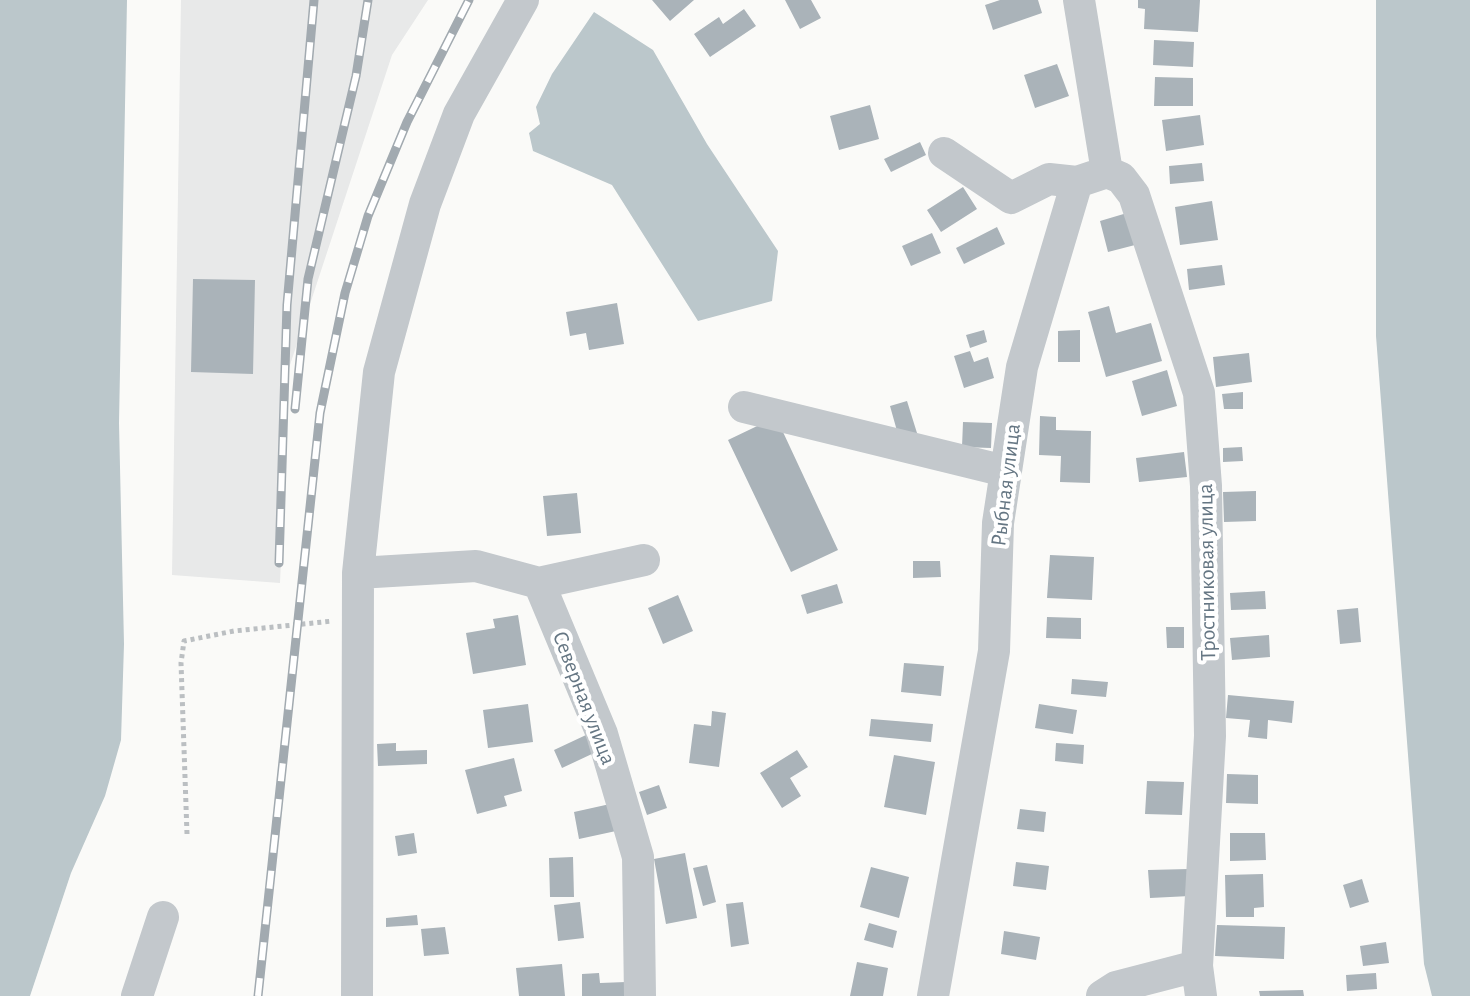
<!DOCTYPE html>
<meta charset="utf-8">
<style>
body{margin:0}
canvas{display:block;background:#fafaf8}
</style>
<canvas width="1470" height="996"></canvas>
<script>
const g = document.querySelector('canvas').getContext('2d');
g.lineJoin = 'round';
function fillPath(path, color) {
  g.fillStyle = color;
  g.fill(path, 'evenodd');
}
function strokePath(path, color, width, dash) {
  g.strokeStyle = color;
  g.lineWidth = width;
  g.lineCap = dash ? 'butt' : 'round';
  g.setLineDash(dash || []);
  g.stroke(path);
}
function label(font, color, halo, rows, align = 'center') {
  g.font = font + ' "Alegreya Sans",sans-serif';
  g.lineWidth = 8;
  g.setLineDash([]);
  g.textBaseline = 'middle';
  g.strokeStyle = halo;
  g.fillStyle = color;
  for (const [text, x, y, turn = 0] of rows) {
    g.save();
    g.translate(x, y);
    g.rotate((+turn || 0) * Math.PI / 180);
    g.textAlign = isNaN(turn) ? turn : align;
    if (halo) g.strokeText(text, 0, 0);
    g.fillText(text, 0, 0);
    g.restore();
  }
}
fillPath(new Path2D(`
 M181,0H428L392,55L289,368L280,583L172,575Z`), '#e8e9e9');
fillPath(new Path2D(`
 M0,0H127L119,423L124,644L121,740L105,796L71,873L30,996H0Z
 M1376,0H1470V996H1432L1424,964L1376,336Z
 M594,12L653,50L707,144L778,251L772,301L698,321L612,185L533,151L529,133L540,124L536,107L552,74Z`), '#bbc7cb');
fillPath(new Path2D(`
 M652,0H694L670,21Z
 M785,0H811L821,18L800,29Z
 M1000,0H1038L1042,13L993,30L985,5Z
 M1138,0H1200L1198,32L1144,29L1145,9L1138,8Z
 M744,9L756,26L710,57L694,34L719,17L723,24Z
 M1154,40L1194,42L1193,67L1153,65Z
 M1057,64L1069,96L1035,108L1024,75Z
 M1155,77L1193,78V106H1154Z
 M870,105L879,139L839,150L830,116Z
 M1200,115L1204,145L1166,151L1162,120Z
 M920,142L926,155L891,172L884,159Z
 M1202,163L1204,181L1170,184L1169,166Z
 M963,187L977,209L941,232L927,210Z
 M1212,201L1218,240L1180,245L1175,207Z
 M1127,213L1135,245L1108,252L1100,221Z
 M997,227L1005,244L964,264L956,248Z
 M932,233L941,253L911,266L902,246Z
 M1222,265L1225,285L1189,290L1187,269Z
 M193,279L255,280L253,374L191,372Z
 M617,303L624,344L589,350L586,333L570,336L566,312Z
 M1109,306L1116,333L1151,323L1162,361L1106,377L1088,312Z
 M984,330L987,342L970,348L966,335Z
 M1080,330V362H1058V331Z
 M970,351L974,362L988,357L994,378L964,388L954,356Z
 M1249,353L1252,382L1216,387L1213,357Z
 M1167,370L1177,406L1142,416L1132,381Z
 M1243,392V409H1224L1222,394Z
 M907,401L917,433L899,438L890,406Z
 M1040,416L1056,417V430L1091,431L1090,483L1060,482L1061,456L1039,455Z
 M776,417L838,550L791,572L728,440Z
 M963,422L992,423L991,448L962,447Z
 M1242,447L1243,461L1223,462V448Z
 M1184,452L1187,477L1139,482L1136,458Z
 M1256,491V521L1224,522L1223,492Z
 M577,493L581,533L547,536L543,496Z
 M1050,555L1094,557L1092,600L1047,598Z
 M913,561H940L941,577L913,578Z
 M837,584L843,603L807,614L801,595Z
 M1265,591L1266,609L1231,610L1230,593Z
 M678,595L693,631L663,644L648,608Z
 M1358,608L1361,642L1340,644L1337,610Z
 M518,615L526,665L473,674L466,633L495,628L493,619Z
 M1047,617L1081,618V639L1046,638Z
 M1166,627H1184V648H1167Z
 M1269,635L1270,657L1232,660L1230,638Z
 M904,663L944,666L941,696L901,692Z
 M1072,679L1108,682L1106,697L1071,694Z
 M1228,695L1294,701L1292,723L1268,720L1267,739L1248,737L1250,720L1226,718Z
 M528,704L533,742L488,748L483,710Z
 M1039,704L1077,710L1073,734L1035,728Z
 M712,711L726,713L719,767L689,763L694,724L711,726Z
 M871,719L933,724L931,742L869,736Z
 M586,735L594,753L562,768L554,750Z
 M396,743V751L427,750V764L378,766L377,744Z
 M1056,743L1084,745L1083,764L1055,761Z
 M797,750L808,767L790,778L801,796L782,808L760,773Z
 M894,755L935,762L926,815L884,807Z
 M514,758L522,791L504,796L507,806L477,814L465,770Z
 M1227,774L1258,775V804L1226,803Z
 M1147,781L1184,782L1182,815L1145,814Z
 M659,785L667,808L647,815L639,792Z
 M610,804L616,831L579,839L574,812Z
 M1020,809L1046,812L1044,832L1017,829Z
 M414,833L417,853L398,856L395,836Z
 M1230,833H1265L1266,860L1230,861Z
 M685,853L697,918L666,924L654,859Z
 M573,857L574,897H550L549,858Z
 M1016,862L1049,866L1046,890L1013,886Z
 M707,865L716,902L703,906L693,868Z
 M871,867L909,877L899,918L860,907Z
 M1189,869L1190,896L1150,898L1148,870Z
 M1263,874L1264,907L1254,908V917H1226L1225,875Z
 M1362,879L1369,902L1350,908L1343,885Z
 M580,902L584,938L558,941L554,905Z
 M743,902L749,944L731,947L726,904Z
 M417,915L418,925L386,927V918Z
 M869,923L897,931L893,948L864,940Z
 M1217,925L1285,927L1284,959L1215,956Z
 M445,927L449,954L424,956L421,929Z
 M1004,931L1040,937L1036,960L1001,954Z
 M1386,942L1389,963L1363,966L1360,946Z
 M857,962L888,968L883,996H850Z
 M562,964L565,996H519L516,968Z
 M599,973L600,983L626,982L627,996H582V974Z
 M1376,973L1377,989L1347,991L1346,975Z
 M1303,990L1304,996H1260L1259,991Z`), '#aab3b9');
strokePath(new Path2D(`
 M187,834L181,663L184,641L234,631L333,621`), '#bbbfc2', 5, [4, 4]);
strokePath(new Path2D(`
 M944,153L1011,198L1049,179L1077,182
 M1107,172L1121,178L1134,195L1199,393L1206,486L1210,736L1197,966L1201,996
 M744,407L1005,471
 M358,573L476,566L539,583L602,734L638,857L640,996
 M539,583L644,560
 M137,996L163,917
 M357,996L358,573L379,372L425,204L459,114L523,0
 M933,996L994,651L998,523L1022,367L1077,182L1107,172L1079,0
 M1102,996L1116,987L1197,966`), '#c3c8cc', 32);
const rail = new Path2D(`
 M295,409L308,279L356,76L368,0
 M279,563L287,305L314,0
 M258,996L320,413L345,293L368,216L407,122L469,0`);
strokePath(rail, '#a2aab0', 9);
strokePath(rail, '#fff', 6, [18]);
label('22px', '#657683', '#fff', [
 ["Рыбная улица",1006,485,-83],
 ["Тростниковая улица",1207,572,-91],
 ["Северная улица",584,698,69]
]);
</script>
